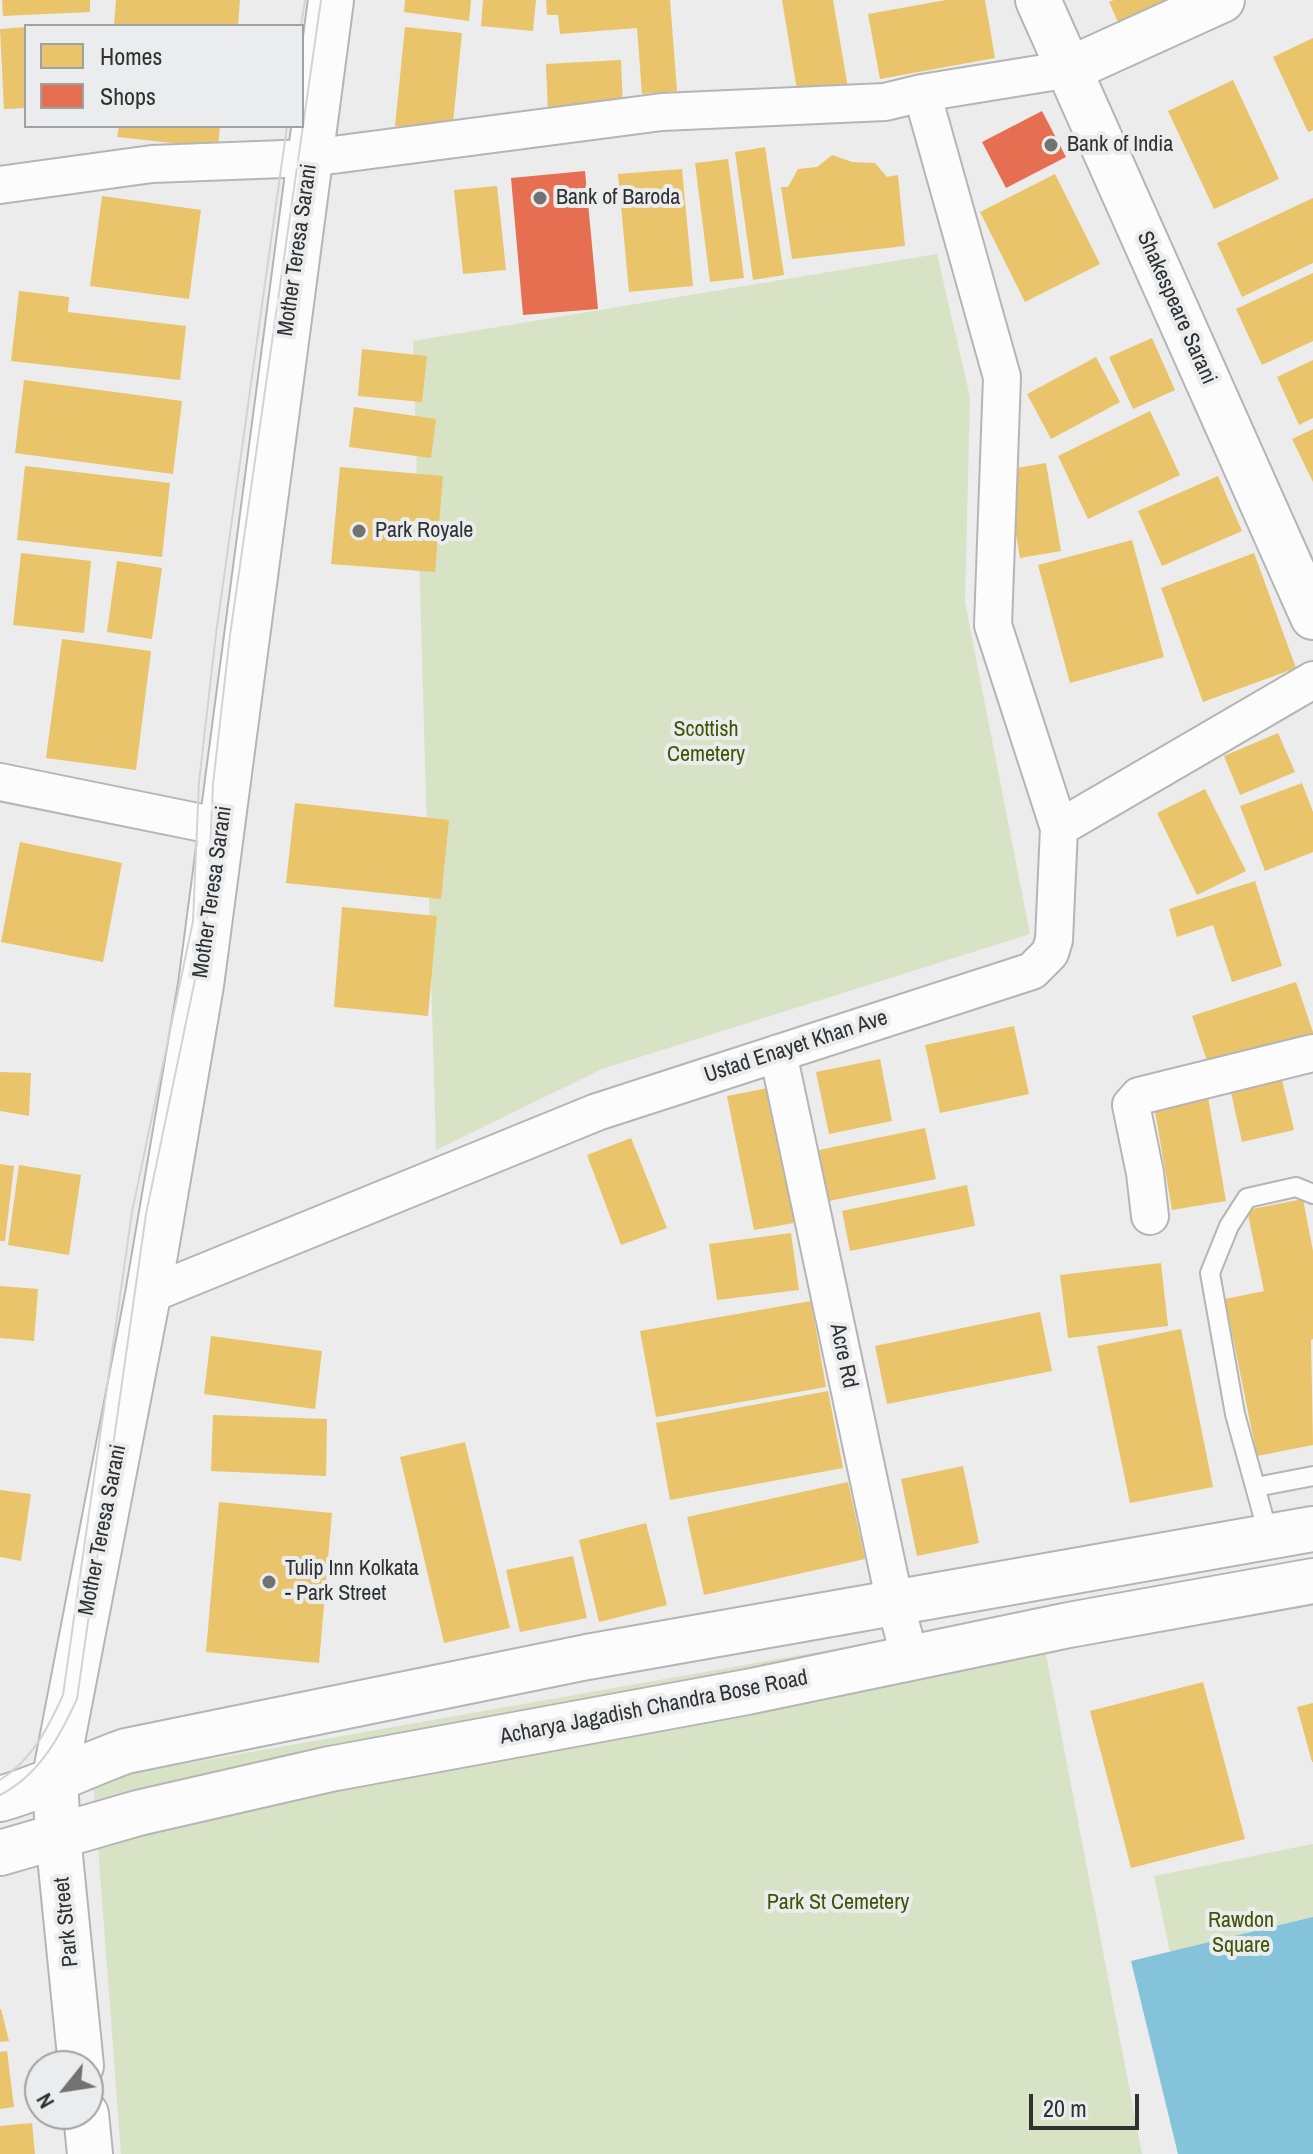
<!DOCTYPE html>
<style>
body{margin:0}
#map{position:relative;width:1313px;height:2154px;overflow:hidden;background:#ececec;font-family:"Archivo Narrow",sans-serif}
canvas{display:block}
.legend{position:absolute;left:24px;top:24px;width:280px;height:104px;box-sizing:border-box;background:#ebeced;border:2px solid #a0a1a2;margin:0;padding:10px 14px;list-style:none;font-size:24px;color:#303131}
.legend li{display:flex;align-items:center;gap:16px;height:40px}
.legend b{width:40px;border:2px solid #a0a1a2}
.north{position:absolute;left:24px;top:2050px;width:80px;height:80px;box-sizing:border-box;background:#ebeced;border:2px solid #a0a1a2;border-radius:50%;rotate:240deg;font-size:22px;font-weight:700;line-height:32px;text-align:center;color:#303131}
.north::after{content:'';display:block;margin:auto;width:28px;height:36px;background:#727272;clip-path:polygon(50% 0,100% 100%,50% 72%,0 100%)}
.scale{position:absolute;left:1029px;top:2094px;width:110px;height:36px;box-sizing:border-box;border:4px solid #303131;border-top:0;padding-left:10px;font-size:24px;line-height:28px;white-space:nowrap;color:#303131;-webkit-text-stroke:6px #ebeced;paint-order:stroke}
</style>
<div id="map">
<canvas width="1313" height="2154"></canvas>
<ul class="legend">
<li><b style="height:22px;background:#e9c46a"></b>Homes</li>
<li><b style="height:22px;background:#e76f51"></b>Shops</li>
</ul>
<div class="north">N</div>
<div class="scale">20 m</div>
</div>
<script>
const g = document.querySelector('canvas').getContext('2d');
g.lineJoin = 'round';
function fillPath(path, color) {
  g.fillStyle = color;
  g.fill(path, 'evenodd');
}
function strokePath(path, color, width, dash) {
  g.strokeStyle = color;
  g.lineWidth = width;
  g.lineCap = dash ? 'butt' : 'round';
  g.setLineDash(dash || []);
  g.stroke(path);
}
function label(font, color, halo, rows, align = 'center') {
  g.font = font + ' "Archivo Narrow",sans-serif';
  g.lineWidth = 8;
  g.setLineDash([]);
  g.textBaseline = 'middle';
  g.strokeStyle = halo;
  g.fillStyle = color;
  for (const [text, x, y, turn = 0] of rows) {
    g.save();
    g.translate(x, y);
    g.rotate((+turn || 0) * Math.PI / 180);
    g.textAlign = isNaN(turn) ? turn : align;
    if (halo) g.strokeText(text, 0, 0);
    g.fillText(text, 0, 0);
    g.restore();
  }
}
fillPath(new Path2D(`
 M937,254L970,397L965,602L1030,934L602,1069L436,1150L413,341Z
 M1038,1613L1142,2154H121L93,1780Z
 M1313,1844V2154H1212L1154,1876Z`), '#d8e3c6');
fillPath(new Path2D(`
 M1313,1917V2154H1178L1131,1961Z`), '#84c3da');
fillPath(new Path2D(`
 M2,0H90V12L3,16Z
 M116,0H240L238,26H114Z
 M405,0H471L469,21L404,12Z
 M483,0H536L533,31L481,26Z
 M546,0H670L677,91L642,94L637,28L560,34L558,15H547Z
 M782,0H833L848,88L798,96Z
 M946,0H985L995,58L880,79L868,14Z
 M1114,0H1189L1122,31L1109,2Z
 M26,27V108L4,109L0,29Z
 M405,27L462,33L452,132L395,126Z
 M1313,38V130L1308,132L1273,57Z
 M621,60L623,110L548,113L546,64Z
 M1233,80L1279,179L1214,209L1168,111Z
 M119,126H220L218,148L117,137Z
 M765,147L784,275L753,280L735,152Z
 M832,155L852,162L875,163L887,177L898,175L905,246L792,259L781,187H788L798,169L817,167Z
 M728,159L744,278L710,282L695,163Z
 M682,169L693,286L629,292L618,174Z
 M1055,174L1100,264L1025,302L980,212Z
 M497,186L506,270L463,274L454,190Z
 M102,196L201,210L189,299L90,286Z
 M1313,198V263L1242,297L1217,243Z
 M1313,273V341L1262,365L1236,309Z
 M19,291L69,297L68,312L186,326L180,380L11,361Z
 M1152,338L1175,390L1133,409L1109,357Z
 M362,349L427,356L422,402L358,396Z
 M1096,357L1120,402L1051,439L1027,394Z
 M1313,360V418L1299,425L1277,377Z
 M24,380L182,401L173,474L15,453Z
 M354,407L436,419L431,458L349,447Z
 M1150,411L1180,475L1088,519L1058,456Z
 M1313,429V482L1292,439Z
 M1046,463L1061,551L1020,558L1005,470Z
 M25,466L170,483L162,557L17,540Z
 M340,467L443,476L435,572L331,564Z
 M1218,476L1242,531L1162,566L1138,511Z
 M1132,540L1164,657L1070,683L1038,565Z
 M21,553L91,561L84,633L13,625Z
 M1254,553L1296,668L1203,702L1161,588Z
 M117,561L162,568L152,639L107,632Z
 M62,639L151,651L136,770L46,758Z
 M1278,733L1295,772L1240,795L1224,756Z
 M1302,783L1313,812V852L1265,871L1240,806Z
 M1205,789L1246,871L1197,895L1157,813Z
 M295,803L449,820L441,899L286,883Z
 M20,842L122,863L103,962L1,942Z
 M1255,881L1282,966L1232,982L1213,925L1177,937L1169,909Z
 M342,907L437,916L428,1016L334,1007Z
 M1296,982L1313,1032V1039L1211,1073L1192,1016Z
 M1014,1026L1029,1094L940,1113L925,1045Z
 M880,1059L892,1121L829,1134L816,1072Z
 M1279,1068L1294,1130L1242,1142L1228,1079Z
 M0,1072L31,1073L29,1116L0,1111Z
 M768,1088L794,1223L754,1230L727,1096Z
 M1207,1091L1226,1201L1172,1210L1153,1100Z
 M925,1128L936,1179L829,1201L819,1150Z
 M631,1138L667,1228L621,1245L587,1155Z
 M0,1164L14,1166L5,1241H0Z
 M19,1165L81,1175L69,1255L8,1245Z
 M967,1185L975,1226L850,1251L842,1211Z
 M1303,1199L1313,1251V1339L1311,1340L1313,1445L1257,1456L1225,1299L1264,1291L1247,1210Z
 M791,1233L799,1290L717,1300L709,1244Z
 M1161,1263L1168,1326L1068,1338L1060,1275Z
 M0,1286L38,1289L34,1341L0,1338Z
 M811,1301L826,1387L656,1417L640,1331Z
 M1040,1312L1052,1371L887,1404L875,1346Z
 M1181,1329L1213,1487L1130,1503L1097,1346Z
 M211,1336L322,1351L315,1409L204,1394Z
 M828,1391L843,1468L670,1500L656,1423Z
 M213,1415L327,1419L326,1476L211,1471Z
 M465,1442L510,1628L444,1643L400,1457Z
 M963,1466L979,1543L917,1556L901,1479Z
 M848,1482L865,1559L704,1595L687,1517Z
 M0,1490L31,1494L21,1561L0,1557Z
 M219,1502L332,1513L319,1663L206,1652Z
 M646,1523L667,1605L599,1622L579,1540Z
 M573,1556L587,1618L520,1632L506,1570Z
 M1203,1682L1245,1839L1131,1868L1090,1711Z
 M1313,1703V1762H1312L1297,1707Z
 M0,2009H1L9,2041L0,2042Z
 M7,2051L14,2107L0,2109V2052Z
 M32,2123L35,2154H0V2126Z`), '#e9c46a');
fillPath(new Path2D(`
 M1042,111L1066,157L1006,188L982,142Z
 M585,171L598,309L523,315L511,178Z`), '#e76f51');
const service = new Path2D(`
 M1256,1487L1313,1476
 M1269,1537L1235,1414L1210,1273L1229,1226L1247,1198L1296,1187L1313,1194`);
const minor = new Path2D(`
 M922,93L1002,377L993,625L1059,828
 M0,185L152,164L310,158L662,112L885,102L922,93L1070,69
 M0,782L222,827
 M778,1053L895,1603L910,1658
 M1150,1216L1145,1173L1131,1105L1139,1096L1313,1053
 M148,1295L597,1112L1032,971L1050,953L1054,940L1059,828L1313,680`);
const tertiary = new Path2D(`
 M1070,69L1222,0`);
const secondary = new Path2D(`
 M1038,0L1313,617
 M58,1836L81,2066
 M86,2114L90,2154`);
const primary = new Path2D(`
 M0,1799C43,1787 84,1766 126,1751L587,1657L1313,1529
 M58,1836L55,1777L148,1295L201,985L331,0
 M0,1853L138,1813L330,1769L747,1692L1069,1625L1313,1581`);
strokePath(service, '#b5b5b5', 22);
strokePath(minor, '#b5b5b5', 40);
strokePath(tertiary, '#b5b5b5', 48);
strokePath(secondary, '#b5b5b5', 48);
strokePath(primary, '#b5b5b5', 48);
strokePath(service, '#fcfcfc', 18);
strokePath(minor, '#fcfcfc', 36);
strokePath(tertiary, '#fcfcfc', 44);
strokePath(secondary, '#fcfcfc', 44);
strokePath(primary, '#fcfcfc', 44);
strokePath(new Path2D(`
 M301,26L305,0
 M0,1780C32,1760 48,1728 63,1695L132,1212L193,921L199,782L216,634L287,126
 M0,1795C39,1775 59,1738 77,1699L146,1214L207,922L213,784L230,635L321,0`), '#d3d3d3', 2);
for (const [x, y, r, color] of [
 [1051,145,8,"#727272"],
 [540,198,8,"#727272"],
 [359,531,8,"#727272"],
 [269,1582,8,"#727272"]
]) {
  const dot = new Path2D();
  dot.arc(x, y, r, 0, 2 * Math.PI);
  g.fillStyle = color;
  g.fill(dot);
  strokePath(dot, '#ebeced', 3);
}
label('22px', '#303131', '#ebeced', [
 ["Bank of India",1067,145],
 ["Bank of Baroda",556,198],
 ["Park Royale",375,531],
 ["Tulip Inn Kolkata",285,1569],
 ["- Park Street",285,1594]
], 'left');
label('22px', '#303131', '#ebeced', [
 ["Mother Teresa Sarani",298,250,-82],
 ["Shakespeare Sarani",1176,308,66],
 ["Mother Teresa Sarani",213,892,-82],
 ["Ustad Enayet Khan Ave",796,1047,-18],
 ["Acre Rd",843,1356,78],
 ["Mother Teresa Sarani",103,1530,-79],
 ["Acharya Jagadish Chandra Bose Road",654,1708,-11],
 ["Park Street",67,1922,-96]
]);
label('22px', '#3f5505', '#ebeced', [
 ["Scottish",706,730],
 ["Cemetery",706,755],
 ["Park St Cemetery",838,1903],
 ["Rawdon",1241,1921],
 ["Square",1241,1946]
]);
</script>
